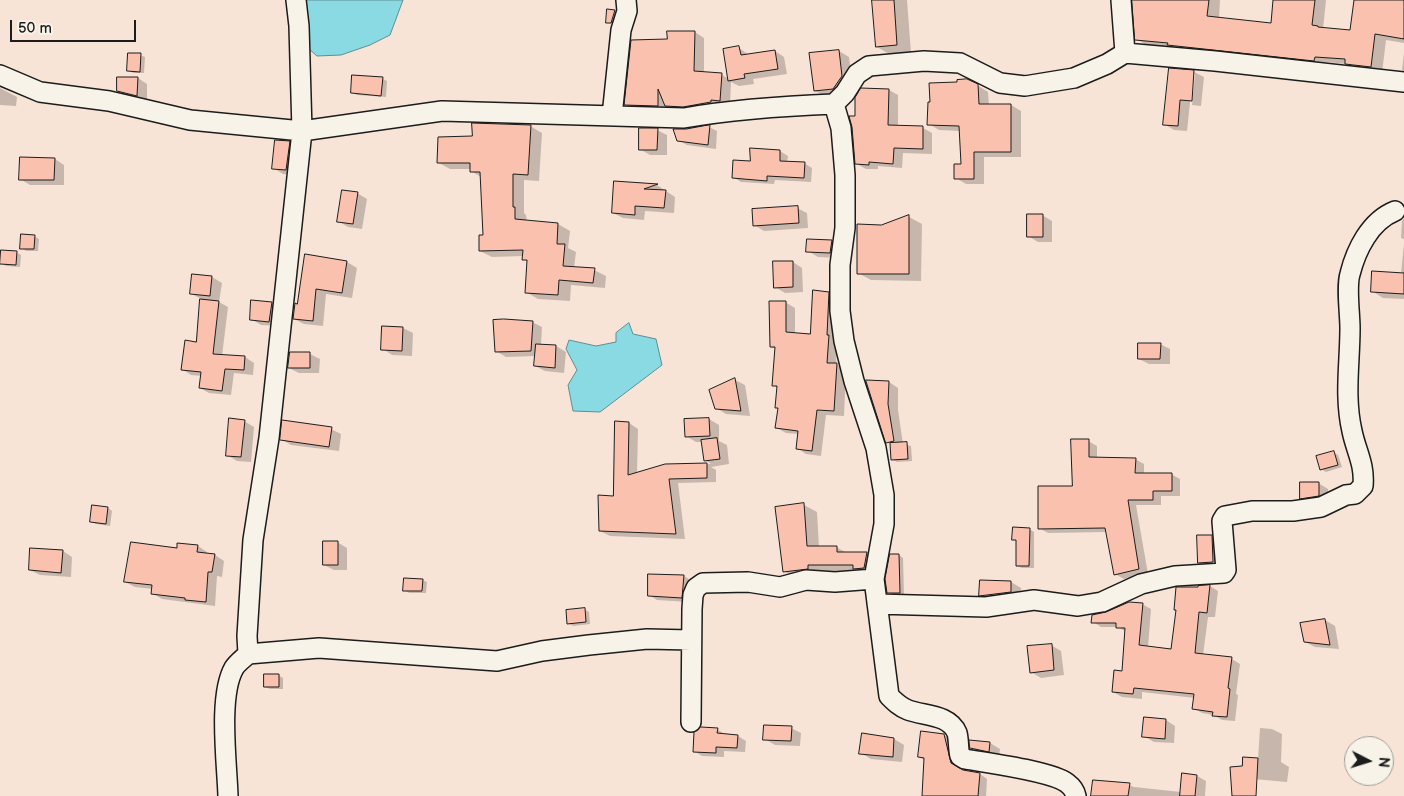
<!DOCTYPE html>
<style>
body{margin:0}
#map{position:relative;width:1404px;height:796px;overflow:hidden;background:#f8e4d7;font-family:"Balsamiq Sans",sans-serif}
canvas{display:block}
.north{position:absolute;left:1344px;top:736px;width:50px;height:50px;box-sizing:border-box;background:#f7f3e8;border:1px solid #9f9d96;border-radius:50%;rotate:95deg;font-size:14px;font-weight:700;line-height:20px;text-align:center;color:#1c1c1c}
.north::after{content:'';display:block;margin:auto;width:18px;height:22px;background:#1c1c1c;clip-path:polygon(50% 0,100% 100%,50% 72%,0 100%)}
.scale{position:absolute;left:10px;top:20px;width:126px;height:22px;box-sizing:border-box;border:2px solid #1c1c1c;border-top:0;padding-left:6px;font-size:15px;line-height:18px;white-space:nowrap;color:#1c1c1c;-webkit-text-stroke:4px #f7f3e8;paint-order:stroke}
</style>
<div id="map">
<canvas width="1404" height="796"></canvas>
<div class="north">N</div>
<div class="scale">50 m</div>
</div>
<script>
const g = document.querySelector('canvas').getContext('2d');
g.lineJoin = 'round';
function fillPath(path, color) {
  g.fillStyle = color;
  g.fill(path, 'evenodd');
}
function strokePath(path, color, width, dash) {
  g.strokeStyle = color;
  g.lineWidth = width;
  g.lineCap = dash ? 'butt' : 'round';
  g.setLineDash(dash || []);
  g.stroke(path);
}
const water = new Path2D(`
 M306,0H403L390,35L370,45L341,55L317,56L309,49Z
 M629,323L633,334L656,339L662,365L600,412L573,411L568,385L577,370L566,349L569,340L596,346L616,342V333Z`);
fillPath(water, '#89dae3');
strokePath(water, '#5d8e93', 1);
fillPath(new Path2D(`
 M873,0H907L911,53L891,55L877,47Z
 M1134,0H1220L1219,19L1272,25L1274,0H1326L1323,29L1351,31L1355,0H1404V43L1386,40L1382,73L1357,70L1347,64L1326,62L1325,66L1148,46L1137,39Z
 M609,11L619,14L616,25L607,22Z
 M695,32L704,38V73L722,75L729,79L739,48L749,55L775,51L784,57L787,74L753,79L754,84L739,86L731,82L730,106L676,111L667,106V111L636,110L626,104L668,40Z
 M839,51L849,57L852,82L843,94L825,96L815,91Z
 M1404,53V71L1402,70Z
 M140,55L145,57L144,73H133L128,70Z
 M1194,72L1204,77L1201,106L1192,105L1195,74H1193L1187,131L1174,130L1164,124Z
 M138,78L147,84V101L128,96L118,91Z
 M383,79L387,81L386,97L357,95L352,92Z
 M958,83L977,85L988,92L989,105H1011L1021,111V157H984V184H966L956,178L962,165L960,131L939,130L929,124Z
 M0,88L17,97L16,106L0,105Z
 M889,90L898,95V127L923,128L932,133V154L903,153L902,168L878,166V169H866L857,164L856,117Z
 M530,126L542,133L539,181L524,180V213L526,215L527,222L558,224L570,231L568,248L576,252L574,268L594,270L606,276L605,288L571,285L570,301L538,299L526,292L528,262L524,259V256L492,257L480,251L484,236L481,177L471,171V169H450L439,163L473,138Z
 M709,127L717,131L716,149L687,145L678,140Z
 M657,130L667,135V155H650L640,149Z
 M289,142L299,148L296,175L283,174L273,168Z
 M780,151L788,156L787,163H804L812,168L811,182L775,180L774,184L741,182L733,177L751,163Z
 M55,159L64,165V185H30L20,179Z
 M615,183L657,185L675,197L674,213L645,211L644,220L623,218L613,213Z
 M357,193L367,199L362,229L348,227L338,221Z
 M797,208L807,213L808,228L764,231L754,225Z
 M1042,215L1052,221V242H1038L1028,236Z
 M909,217L922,224L921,281L871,280L858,273L881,227Z
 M1404,218V239L1401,238L1402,221Z
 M34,236L39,239L38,251H26L22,248Z
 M832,241L841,247L840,258L818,257L808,251Z
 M1404,243V299L1383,298L1372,291L1401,274Z
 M17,253L21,255L20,267L6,266L1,263Z
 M306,256L347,262L357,268L352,298L326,294L323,326L304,324L294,319L298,305Z
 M793,262L802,268L803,292L785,293L775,287Z
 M212,277L222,283L219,302L228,307L222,356L245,357L254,363L253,375L234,373L231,395L209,393L200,388L202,376L191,375L182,369L197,343L201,299L192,294Z
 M828,293L838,298L836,364L846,370L844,416L826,415L821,456L806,454L797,448L799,434L786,433L777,428L779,408L778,388L773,385L776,349L771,347L785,302L795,308V334L811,335Z
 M252,301L272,303L282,308L279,326L261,325L251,319Z
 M532,322L542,327L541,345L556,346L566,352L564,373L545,371L535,366L536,356L506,357L496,351Z
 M384,327L403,328L413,333L412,356L392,355L383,349Z
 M1160,344L1170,349V364H1149L1139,359Z
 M310,354L320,359L319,373H299L289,368Z
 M735,380L745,385L750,416L726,414L716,408Z
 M867,382H889L898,388V410L903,444L911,446L912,461L897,462L892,459L891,444L887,442Z
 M709,419L719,425V441L727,445L729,464L711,467L716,470V482L678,483L685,539L610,536L600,531L615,497L616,423H629L638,429L637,474L666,465L711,464L705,460L702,442H696L686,436Z
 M244,421L254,427L251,462L237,461L227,455Z
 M331,429L341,434L339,451L291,445L281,439Z
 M1088,441L1097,446V458L1135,459L1144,464V474H1171L1180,479V496H1161V505H1136L1148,574L1124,579L1115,574L1107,532L1048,533L1039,528L1073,487Z
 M1334,453L1338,455L1342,467L1326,472L1321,469Z
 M1318,483L1328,489V501L1311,504L1302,498Z
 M804,505L817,512L819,547H836L847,553H867L880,561L877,575L861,572H821V576L797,579L784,571Z
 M108,508L112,511L110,526L96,524L92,522Z
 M1029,529L1034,532V568H1022L1017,566L1018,542L1013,539Z
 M1212,536L1221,542L1223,567L1209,568L1199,563Z
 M337,542L347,548V570H334L324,565Z
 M198,546L207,552V554L215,555L224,561L222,577L217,576L215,606L162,599L152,593L153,589L135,587L125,582L178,549Z
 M63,551L72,557L71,577L40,575L30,570Z
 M899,555L903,558L904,595H893L888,592Z
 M684,576L692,581L689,602L657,600L649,595Z
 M422,580L427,582L426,593H409L404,590Z
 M981,581L1011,582L1021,588L1020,597L990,600L980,595Z
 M1210,586L1218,591L1215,617H1208L1203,655L1232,659L1240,664L1236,694L1238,695L1235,721L1222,720L1213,715L1202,713L1193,708L1195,698L1142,692V699L1122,697L1113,692L1123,672L1126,632L1118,627H1101L1093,622L1142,604L1151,609L1148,647L1172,651Z
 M584,609L589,612L590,624L573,626L568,623Z
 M1325,620L1335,626L1339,649L1315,647L1305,642Z
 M1051,645L1061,651L1064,675L1041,678L1031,672Z
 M278,675L283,678V689H270L265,687Z
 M1166,720L1175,726L1174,743L1154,742L1144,736Z
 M791,728L801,733L800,746L775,745L765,739Z
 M1260,728L1272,729L1282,734L1281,762L1289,767L1287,782L1253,779L1244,758L1258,759Z
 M717,729L726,735L738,736L746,741L745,752L724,751V757L702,756L694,751Z
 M863,735L894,739L904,745L902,762L871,759L861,753Z
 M944,735L952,740L959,769L963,771L980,774L987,779L986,796H926L925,760L919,757Z
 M990,743L1000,749L999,756L981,753L971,748Z
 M1197,776L1206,781L1205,796H1093L1129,785L1134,787L1181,792Z`), '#0003');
const building = new Path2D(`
 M872,0H894L897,45L876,47Z
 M1132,0H1209L1207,16L1271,23L1273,0H1315L1312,25L1318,26V27L1350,30L1354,0H1404V39L1375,34L1371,67L1345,64V59L1315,57L1314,61L1167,45L1168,43L1135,40Z
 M607,9L615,10L611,23H606Z
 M667,31H695L694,71L722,73L720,101L711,100V102L683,107L665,106L658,89V106L624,105L631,40L667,39Z
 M739,46L741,55L775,50L778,69L744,74L745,78L728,81L723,49Z
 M839,50L842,76L833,89L814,91L809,53Z
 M128,53H141L140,72L127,71Z
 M1169,68L1194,70L1192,101L1180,100L1178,126L1163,125Z
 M352,75L383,77L381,96L351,93Z
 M117,77H138L137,96L117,91Z
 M967,79L978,84L979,104H1011V152H974V179H954V164H961L959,126L927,125L928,102H930L929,83L957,82V80Z
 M861,88L889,89L888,125L923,126V149L894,148L893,164L869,162V165L855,164L852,127L849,116H855V98Z
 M472,123L531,125L528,175L513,174V207H515V219L558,223L557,244H565L563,266L595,268L593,283L559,280L558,295L525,293L527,260H522L523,250L479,251V235H483L480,172H470V163H437L438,137L472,136Z
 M710,125L708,145L677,141L673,129H686Z
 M639,128H658L657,150H639Z
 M275,140L290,141L286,170L272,169Z
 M750,148L780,150V161L805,162L804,178L767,176V181L732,178L733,160L750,161Z
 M20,157L55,158L54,180H19Z
 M614,181L658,184L644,189L666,190L664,208L635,206V215L612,213Z
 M342,190L358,192L353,224L337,222Z
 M798,206L799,223L753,226L752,209Z
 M1027,214H1043V237H1027Z
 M909,215V274H857V224L881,225Z
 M21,234L35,235L34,249H20Z
 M807,239L832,240L830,253L806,252Z
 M1,250L17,251L16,265L0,264Z
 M305,254L347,261L342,293L316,289L313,321L293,319L295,303L297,304Z
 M773,261H793V287L774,288Z
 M1372,271L1404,273V294L1371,292Z
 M192,274L212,276L210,296L190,294Z
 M813,290L829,292L827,335H829L827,363H837L834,411L817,410L812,451L796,449L798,431L775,428L778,408H775L777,386H772L775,347H770L769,301H786V332L810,334Z
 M200,299L219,301L213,354L245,356L244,370L225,369L222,391L199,388L201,372L181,370L185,340L196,342Z
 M251,300L272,302L269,322L250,320Z
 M504,319L533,321L531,351L495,352L493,320Z
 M382,326L403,327L402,351L381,350Z
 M1138,343H1161L1160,359H1138Z
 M536,344L556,345L555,368L534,366Z
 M290,352H310V368H288Z
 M735,378L741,411L715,409L709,390Z
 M866,380L889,381L888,404L894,441L886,443Z
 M229,418L245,420L241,457L226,456Z
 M709,418L710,436L685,437L684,419Z
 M282,420L332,427L329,447L280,440Z
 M615,421L629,422L628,475L665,464L707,463V478L669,479L676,534L599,531L598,495L613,496Z
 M717,438L720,459L704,461L701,440Z
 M1071,439H1089V457L1136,458L1135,473H1172V491H1153V500H1128L1139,569L1114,575L1105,528L1038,529V486H1072Z
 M907,442L908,459L891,460L890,443Z
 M1334,451L1338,465L1320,470L1316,456Z
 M1300,482H1319V496L1300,499Z
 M804,503L807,546H837V552H867L864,568L853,569V565H808V569L783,572L775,507Z
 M92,505L108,507L106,524L90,522Z
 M1013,527L1030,528L1029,566H1016V540H1012Z
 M1197,535H1212L1213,562L1198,563Z
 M323,541H338V565H323Z
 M131,542L177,548V543L198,545L197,552L215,554L212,572H208L206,602L185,600V598L151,594L152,585L124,582Z
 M30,548L63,550L61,573L29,570Z
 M890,554H899L900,593H887L885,579Z
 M648,574L684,575L682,598L648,596Z
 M404,578L423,579L422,591H403Z
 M980,580L1011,581V592L979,596Z
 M1210,585L1207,613L1199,612L1195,653L1232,657L1228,688L1230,689L1227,717L1212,716L1213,712L1192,709L1194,694L1134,688L1133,694L1112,692L1114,670L1122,671L1125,628H1116V623H1091L1092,615L1106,612L1129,602L1143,603L1139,645L1171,649L1176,610H1174L1176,587H1198V586Z
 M585,608L586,622L567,624L566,610Z
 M1325,619L1330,645L1304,642L1300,623Z
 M1052,644L1054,670L1030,673L1027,646Z
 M264,674H279V687H264Z
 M1144,717L1166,719L1165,739L1142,737Z
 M764,725L792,726L791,741L763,740Z
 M701,727L718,728L717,733L738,735L737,748L716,747V753L693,752L694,732Z
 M921,731L944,734L951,763L963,770L980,773L978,796H922L924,758L918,757Z
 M862,733L894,738L893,757L859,754Z
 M969,740L990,742L989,752L970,748Z
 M1243,757L1258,758L1256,796H1232L1230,767L1242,766Z
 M1182,773L1197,775L1195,796H1180Z
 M1093,780L1130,783L1128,796H1091Z`);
fillPath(building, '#fac2ae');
strokePath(building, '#1c1c1c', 1);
const street = new Path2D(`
 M1121,0L1125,53
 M0,75L40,92L109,101L190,120L302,131L442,111L684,118C735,109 782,106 834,104L841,128L845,175V228L840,265V311L844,341L854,381L876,448L884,495V524L874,579L889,696C895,702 900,707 908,710C924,716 949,714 957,733C959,740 958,749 960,756L965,759C987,763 1051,771 1067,783C1071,786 1075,791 1076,796
 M834,104L845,93L857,74L869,66L924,61L960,63L1000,83L1025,86L1074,78L1107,64L1125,53L1215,61L1404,82
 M612,116L621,30L627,11L626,0
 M877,604L986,607L1034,600L1078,606L1102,602L1141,584L1175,576L1224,573L1226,570L1222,521L1225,516L1252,511H1293L1321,507L1346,495L1355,494L1363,486C1365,464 1356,451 1352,431C1344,396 1350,363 1350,328C1350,313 1346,287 1350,274C1356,250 1370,221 1395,211
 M248,654L319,648L497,661L542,651L589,645L647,639L691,640
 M691,722L692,609L693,595L696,588L703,583L748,582L780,587L806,580L835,582L874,579
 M228,796C227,763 218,696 234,668C237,663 244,658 248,654L247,636L253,540L269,438L302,131L299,26L296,0`);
strokePath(street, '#1c1c1c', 22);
strokePath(street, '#f7f3e8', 19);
</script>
